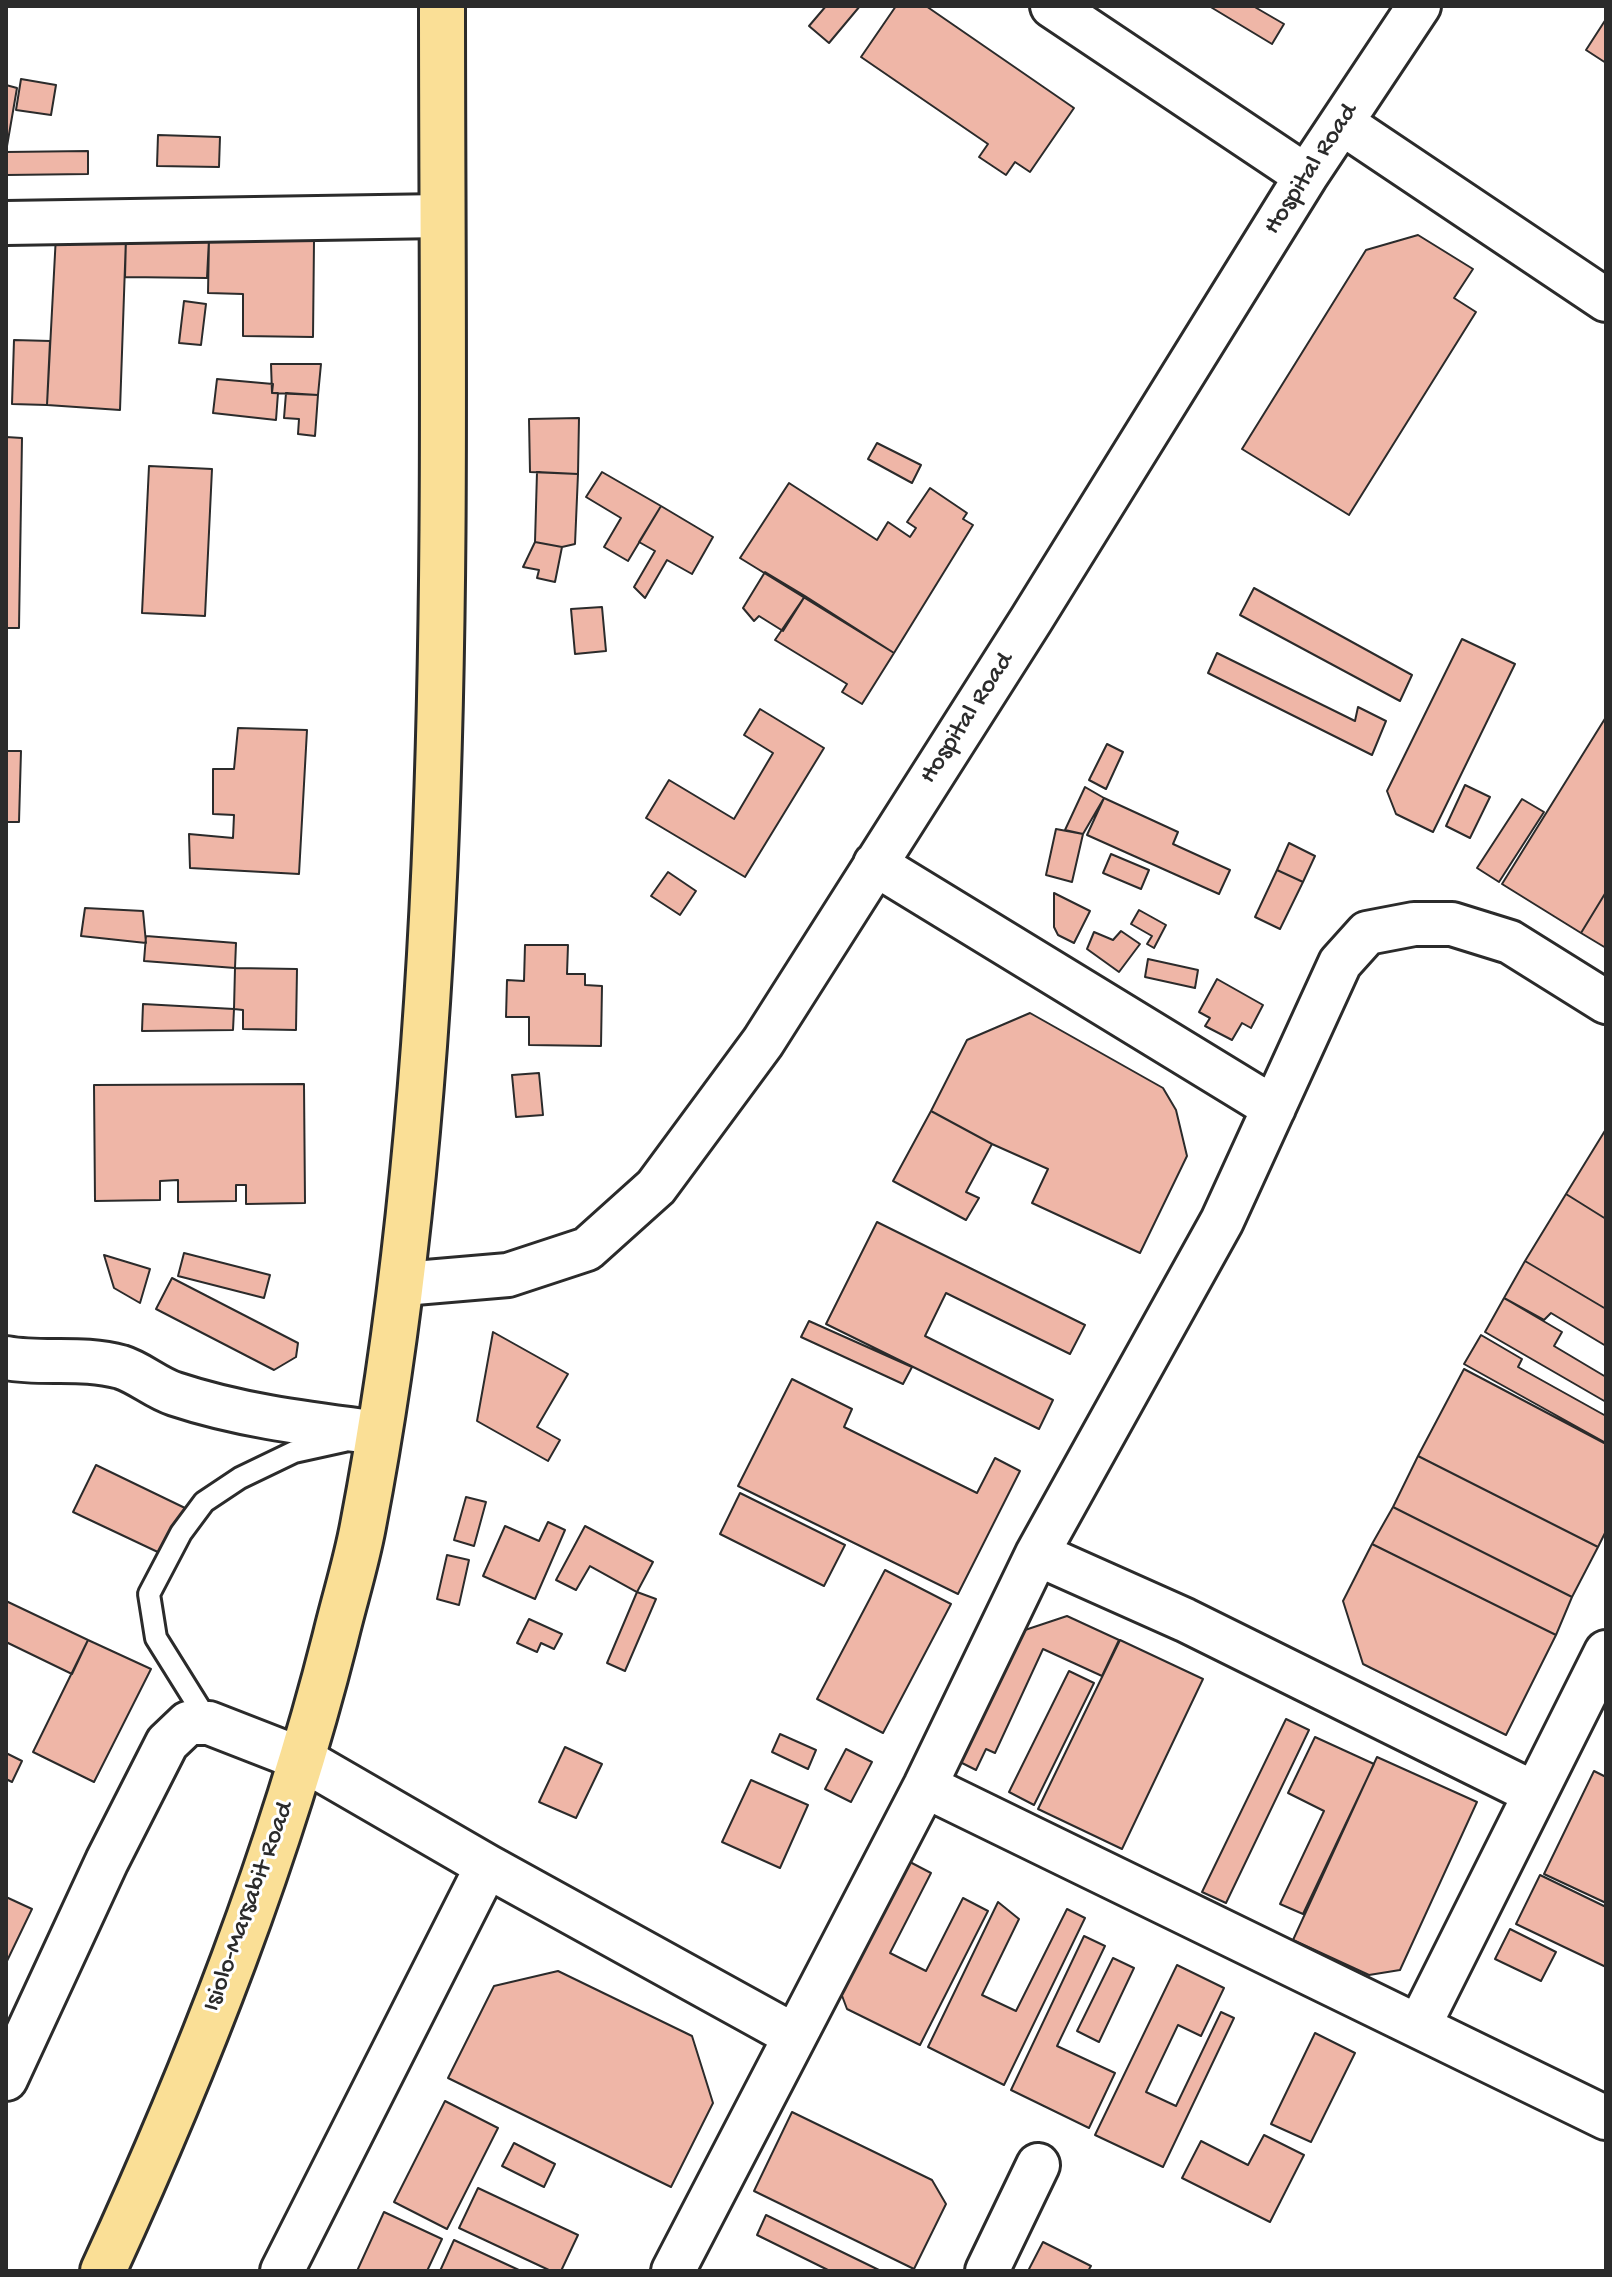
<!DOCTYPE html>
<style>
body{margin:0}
#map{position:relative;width:1612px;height:2277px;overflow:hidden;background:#fff;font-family:"Gochi Hand",sans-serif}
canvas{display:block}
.frame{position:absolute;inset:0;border:8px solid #2b2b2b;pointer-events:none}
</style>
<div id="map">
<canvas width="1612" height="2277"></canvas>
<div class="frame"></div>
</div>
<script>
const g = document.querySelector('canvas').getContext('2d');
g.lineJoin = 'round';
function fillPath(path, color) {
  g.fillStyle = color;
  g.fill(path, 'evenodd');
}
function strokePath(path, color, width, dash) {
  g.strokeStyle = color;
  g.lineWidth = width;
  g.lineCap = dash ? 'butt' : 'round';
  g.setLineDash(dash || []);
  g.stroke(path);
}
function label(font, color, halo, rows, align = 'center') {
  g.font = font + ' "Gochi Hand",sans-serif';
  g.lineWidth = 6;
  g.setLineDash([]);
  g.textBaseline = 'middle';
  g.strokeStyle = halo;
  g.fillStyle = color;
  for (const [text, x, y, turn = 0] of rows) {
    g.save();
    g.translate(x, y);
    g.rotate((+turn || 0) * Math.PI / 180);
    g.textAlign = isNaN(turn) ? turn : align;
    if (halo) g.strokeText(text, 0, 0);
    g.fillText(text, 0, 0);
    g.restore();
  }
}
const building = new Path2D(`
 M826,6H860L829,43L809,26Z
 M896,6H926L1074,108L1030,172L1015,162L1006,175L979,157L988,144L861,57Z
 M1209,6H1253L1284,24L1272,44Z
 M1606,19V63L1586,50Z
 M21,79L56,85L51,115L16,110Z
 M6,85L17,88L7,146H6Z
 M158,135L220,137L219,167L157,166Z
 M88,151V174L6,175V152Z
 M56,235L126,237L120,410L47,405Z
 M1418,235L1473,269L1454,298L1476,312L1349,515L1242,449L1366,250Z
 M126,237L209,239L207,278L125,277Z
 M209,239L314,241L313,337L243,336V294L208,293Z
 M184,301L206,304L201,345L179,343Z
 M14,340L50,341L47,405L12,404Z
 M271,364H321L318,395L272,393Z
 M217,379L273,384L272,393H278L276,420L213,413Z
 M286,393L318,395L315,436L298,434L299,419L284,418Z
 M579,418L578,474L530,472L529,419Z
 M6,437L22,438L19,628H6Z
 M877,443L921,465L912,483L868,459Z
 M149,466L212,469L205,616L142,613Z
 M537,472L578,474L575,544L562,547L535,542Z
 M602,472L661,506L628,561L604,547L621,518L586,497Z
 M789,483L877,540L888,522L910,537L916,528L907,522L930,488L967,513L963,519L973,525L894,653L740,558Z
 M661,506L713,537L692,574L667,560L645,598L634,587L655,551L639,542Z
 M535,542L562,547L555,582L537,578L539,570L523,567Z
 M765,572L805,596L783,631L759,616L754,621L743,608Z
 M1254,588L1412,675L1400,701L1240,615Z
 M805,596L894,653L862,704L842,692L847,684L775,640Z
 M602,607L606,651L575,654L571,609Z
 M1462,639L1515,664L1433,832L1396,814L1387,791Z
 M1217,653L1355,721L1358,707L1386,721L1372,755L1208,673Z
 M760,709L824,748L745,877L646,818L669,780L734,819L773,753L744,735Z
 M1606,717V892L1581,933L1502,884Z
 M238,728L307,730L299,874L190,868L189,834L233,838L234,815L213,814V769H234Z
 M1107,744L1123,752L1106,789L1089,780Z
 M6,751H21L19,822H6Z
 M1465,785L1490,797L1470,838L1446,826Z
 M1085,787L1104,798L1083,834L1065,830Z
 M1104,798L1178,832L1173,844L1230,870L1219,894L1087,835Z
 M1522,799L1544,812L1499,882L1477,868Z
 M1056,829L1083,834L1072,882L1046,875Z
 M1289,843L1315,856L1303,882L1277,870Z
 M1111,854L1149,870L1141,889L1103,873Z
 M1277,870L1303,882L1280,929L1255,917Z
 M668,872L696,891L680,915L651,896Z
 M1606,892V948L1581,933Z
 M1054,893L1090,911L1074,943L1058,935L1054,927Z
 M85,908L143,911L146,943L81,936Z
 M1139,910L1166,925L1154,948L1147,944L1152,936L1131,924Z
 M1121,931L1140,944L1119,972L1087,949L1094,932L1113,940Z
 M146,936L236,943L235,968L144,961Z
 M525,945H568L567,974H585V985L602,986L601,1046L529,1045V1017H506L507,980L524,981Z
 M1148,959L1198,970L1195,988L1145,977Z
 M235,968L297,969L296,1030L243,1029V1010L234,1009Z
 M1217,979L1263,1005L1251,1028L1242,1023L1232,1040L1205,1026L1210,1018L1199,1012Z
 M143,1004L234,1009L233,1030L142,1031Z
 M1030,1013L1163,1088L1176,1110L1187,1156L1140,1253L1032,1203L1048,1169L992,1144L931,1111L967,1040Z
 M539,1073L543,1115L516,1117L512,1075Z
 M304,1084L305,1203L246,1204V1185H236V1201L178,1202V1180L160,1181V1200L95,1201L94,1085Z
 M931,1111L992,1144L966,1192L979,1198L966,1220L893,1181Z
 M1606,1129V1219L1566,1194Z
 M1566,1194L1606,1219V1309L1525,1261Z
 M877,1222L1085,1325L1070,1354L946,1293L925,1336L1053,1400L1039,1429L826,1324Z
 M184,1253L270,1275L264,1298L178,1276Z
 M104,1255L150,1269L140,1303L114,1288Z
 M1525,1261L1606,1309V1346L1551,1313L1544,1320L1504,1298Z
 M172,1278L298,1343L296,1357L274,1370L156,1309Z
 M1504,1298L1562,1332L1554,1346L1606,1377V1402L1485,1332Z
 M809,1321L912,1367L903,1384L801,1337Z
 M493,1332L568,1374L537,1427L560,1440L548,1461L477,1421Z
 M1481,1335L1522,1359L1518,1367L1606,1416V1443L1464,1364Z
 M1464,1369L1606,1444V1531L1598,1547L1418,1456Z
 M792,1379L852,1409L844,1427L977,1493L995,1458L1020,1471L958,1594L738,1486Z
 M1418,1456L1598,1547L1572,1597L1393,1507Z
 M96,1465L185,1508L162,1554L73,1512Z
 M740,1493L845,1545L824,1586L720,1534Z
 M466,1497L486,1502L474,1546L454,1540Z
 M1393,1507L1572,1597L1556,1635L1372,1544Z
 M548,1522L565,1530L535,1599L483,1576L505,1526L539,1541Z
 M585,1526L653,1562L637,1592L590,1566L576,1590L556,1580Z
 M1372,1544L1556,1635L1506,1735L1363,1664L1343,1601Z
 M447,1555L469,1560L459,1605L437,1599Z
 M885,1570L951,1604L883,1733L817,1699Z
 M637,1592L656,1599L625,1671L607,1663Z
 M6,1601L88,1640L72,1674L6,1642Z
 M1067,1616L1119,1640L1102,1676L1043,1649L995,1753L986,1749L976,1770L960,1762L1022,1631Z
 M529,1619L562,1634L554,1649L541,1643L537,1652L517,1643Z
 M88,1640L151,1669L94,1782L33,1752Z
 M1120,1640L1203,1679L1122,1849L1038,1809Z
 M1069,1671L1094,1683L1034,1805L1009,1792Z
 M1286,1719L1309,1730L1226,1903L1202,1892Z
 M780,1734L816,1750L808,1769L772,1752Z
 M1315,1737L1374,1764L1303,1914L1280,1904L1324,1811L1288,1793Z
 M565,1747L602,1764L576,1818L539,1802Z
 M846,1749L872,1762L851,1802L825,1789Z
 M6,1753L22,1761L12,1782L6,1779Z
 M1377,1757L1477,1802L1400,1970L1369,1975L1293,1940Z
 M1594,1771L1606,1777V1903L1544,1874Z
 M751,1780L808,1805L780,1868L722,1842Z
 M908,1861L931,1873L890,1953L926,1971L963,1898L988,1911L920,2045L847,2009L841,1993Z
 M1540,1875L1606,1907V1967L1516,1924Z
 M6,1897L32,1909L6,1963Z
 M998,1902L1019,1919L982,1995L1016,2011L1067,1909L1085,1918L1004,2085L928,2047Z
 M1510,1929L1556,1952L1541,1981L1495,1959Z
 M1084,1936L1105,1946L1057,2046L1115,2073L1089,2128L1011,2090Z
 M1113,1958L1134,1968L1099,2042L1077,2031Z
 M1177,1965L1224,1988L1201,2036L1178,2025L1146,2092L1176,2106L1221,2012L1234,2018L1163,2167L1095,2135Z
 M558,1971L692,2036L713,2103L671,2187L448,2078L494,1986Z
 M1315,2033L1355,2053L1311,2142L1271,2124Z
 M445,2101L498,2128L447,2229L394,2202Z
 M792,2112L932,2180L946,2204L914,2269L754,2191Z
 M1264,2135L1304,2155L1270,2222L1182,2178L1201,2141L1248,2165Z
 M514,2143L555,2164L544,2187L502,2166Z
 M478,2188L578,2235L561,2271H551L459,2228Z
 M384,2212L442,2239L427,2271H357Z
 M766,2215L881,2271H830L757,2235Z
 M454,2240L521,2271H440Z
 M1043,2242L1091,2266L1088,2271H1028Z`);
fillPath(building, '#efb6a7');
strokePath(building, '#2b2b2b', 2);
const lane = new Path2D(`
 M209,1723L156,1638L149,1594L181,1533L204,1502L240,1478L294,1452L344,1441`);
const street = new Path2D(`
 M1052,6L1306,176
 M1342,123L1606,300
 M6,223L442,216
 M875,864L1274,1108
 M403,1284L508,1275L587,1249L656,1187L763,1042L1031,620L1306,176L1419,6
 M6,1358C44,1365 82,1356 121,1367C140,1373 156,1388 175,1394C241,1416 310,1424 379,1433
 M1037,1554L1185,1620L1534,1793
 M925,1786L1606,2118
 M1419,2026L1606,1652
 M6,2079L107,1861L167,1743L188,1723H209L304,1760L487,1866L795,2036
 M282,2271L487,1866
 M673,2271L925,1786L1037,1554L1222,1221L1340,963L1367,933L1414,924H1452L1510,942L1606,1002
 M987,2271L1038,2165`);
const highway = new Path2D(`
 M103,2271C197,2067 280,1856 335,1639C344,1601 356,1564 363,1526C458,1030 442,509 442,6`);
strokePath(lane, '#2b2b2b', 26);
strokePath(street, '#2b2b2b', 48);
strokePath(highway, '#2b2b2b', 50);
strokePath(lane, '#fff', 20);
strokePath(street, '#fff', 42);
strokePath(highway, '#fadf96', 44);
label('26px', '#2b2b2b', '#fff', [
 ["Hospital Road",1312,170,-57],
 ["Hospital Road",968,719,-57],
 ["Isiolo-Marsabit Road",250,1907,-70]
]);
</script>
